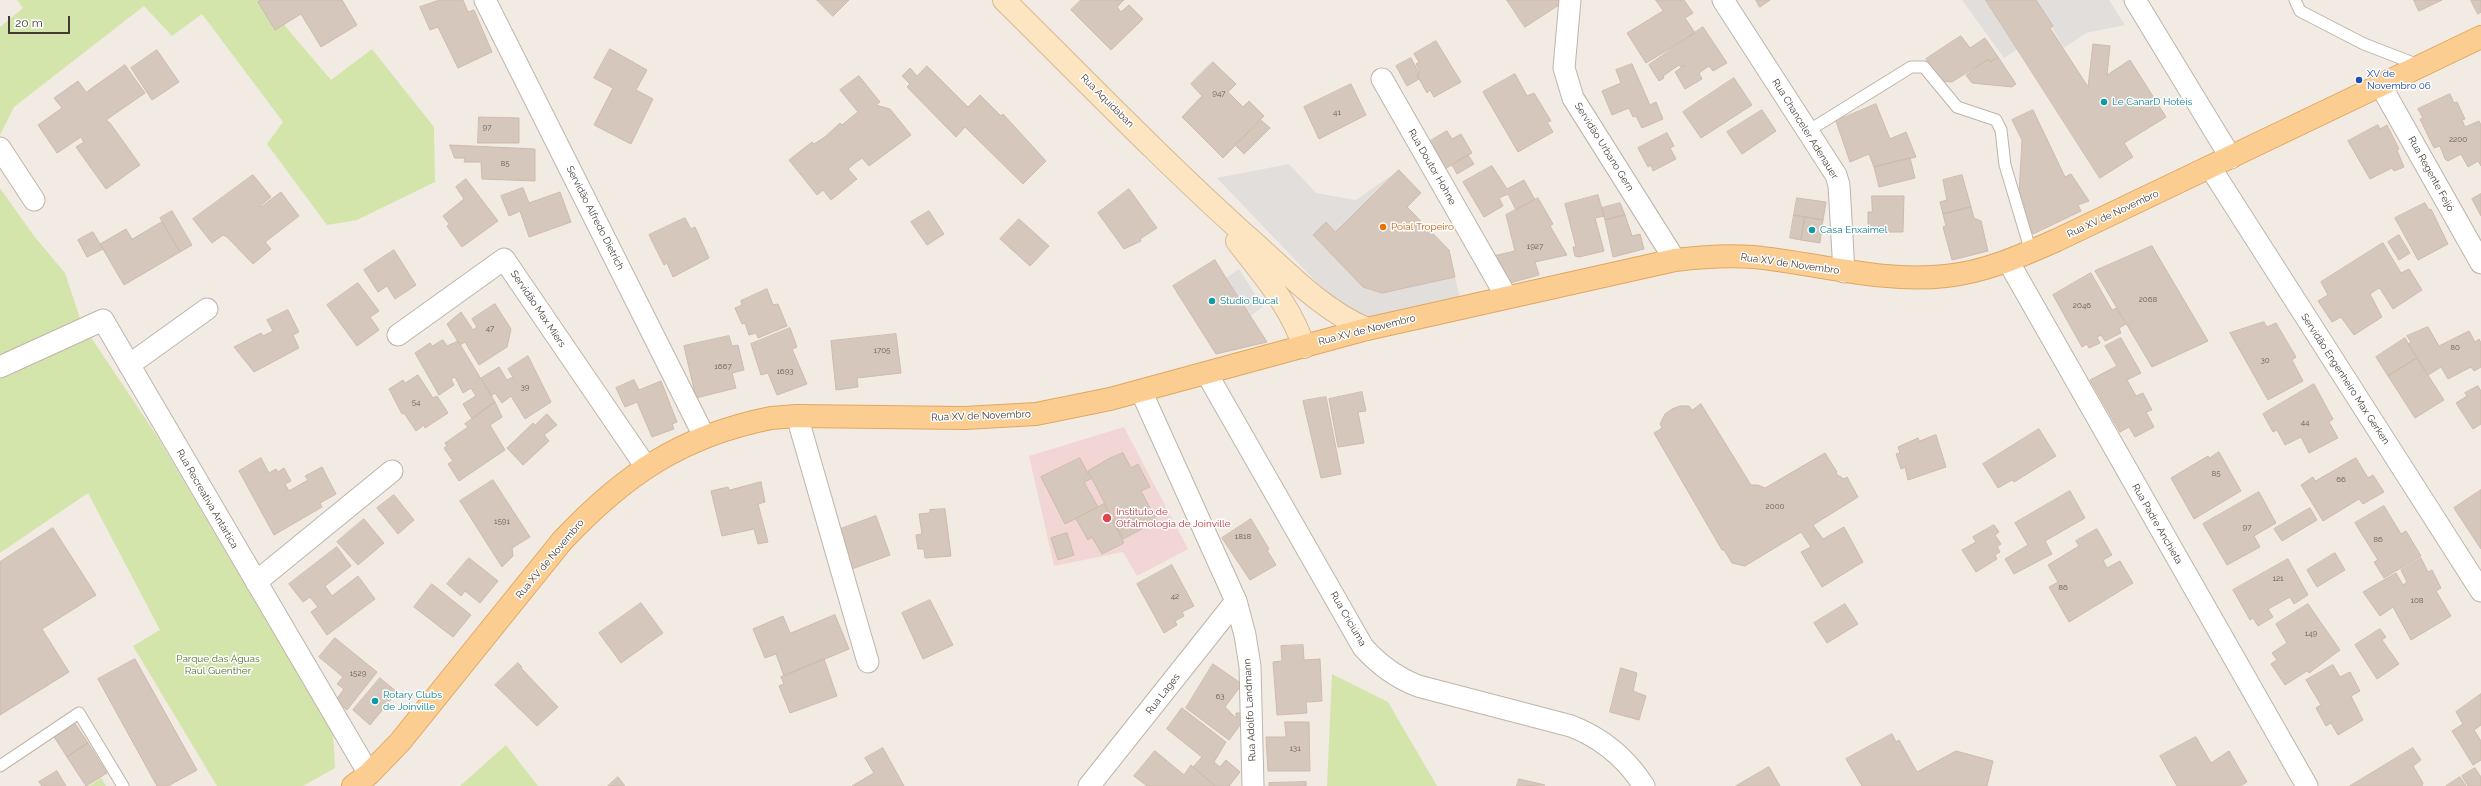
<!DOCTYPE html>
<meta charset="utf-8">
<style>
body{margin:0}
#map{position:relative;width:2481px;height:786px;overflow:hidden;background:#f1ebe3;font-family:Raleway,sans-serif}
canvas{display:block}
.scale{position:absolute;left:8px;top:16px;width:62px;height:18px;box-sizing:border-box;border:2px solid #423a33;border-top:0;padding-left:5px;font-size:12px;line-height:14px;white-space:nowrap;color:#423a33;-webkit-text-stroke:3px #fff;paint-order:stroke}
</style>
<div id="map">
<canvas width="2481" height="786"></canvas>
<div class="scale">20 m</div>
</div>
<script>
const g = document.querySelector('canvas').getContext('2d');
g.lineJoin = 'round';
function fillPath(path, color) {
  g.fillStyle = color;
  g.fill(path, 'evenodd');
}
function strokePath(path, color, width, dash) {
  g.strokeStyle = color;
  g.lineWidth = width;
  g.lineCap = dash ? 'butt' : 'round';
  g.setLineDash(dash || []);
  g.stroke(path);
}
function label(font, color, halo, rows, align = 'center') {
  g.font = font + ' Raleway,sans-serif';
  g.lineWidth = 3;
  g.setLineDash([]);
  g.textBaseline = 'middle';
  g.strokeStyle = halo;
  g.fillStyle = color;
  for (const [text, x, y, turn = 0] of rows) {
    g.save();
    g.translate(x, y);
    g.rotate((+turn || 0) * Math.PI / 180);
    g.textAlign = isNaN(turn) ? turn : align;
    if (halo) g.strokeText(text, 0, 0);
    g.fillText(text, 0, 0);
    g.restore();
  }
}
fillPath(new Path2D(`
 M1124,427L1188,549L1137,576L1123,552L1054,566L1029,456Z`), '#f2d6d6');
fillPath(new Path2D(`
 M17,0H263L331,80L372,49L434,127L435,182L357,220L327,225L267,144L283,122L202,14L172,36L144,6L14,107L0,135V27L23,8Z
 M0,188L34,236L65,273L82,324L157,436L333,733L335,768L303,786H217L133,646L160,630L88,493L0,553Z
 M1332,674L1388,702L1437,786H1327Z
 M506,745L538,786H460Z
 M101,778L106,786H89Z`), '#d4e5ac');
fillPath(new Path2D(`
 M1962,0H1986L2018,49L2004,58Z
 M2036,0H2109L2125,25L2086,33L2064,48Z
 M1289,164L1316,193L1356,200L1399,170L1335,232L1326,222L1313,236L1363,287L1382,293L1455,277L1460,299L1366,321L1346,313L1217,178Z
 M1239,269L1263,307L1250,316L1226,278Z`), '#e1dedb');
const building = new Path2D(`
 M261,0H342L357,25L321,47L301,14L275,30L258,2Z
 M440,0H463L468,12L474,10L492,52L458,68L438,27L430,30L420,7Z
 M817,0H849L833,16Z
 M1081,0H1124L1117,7L1121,12L1129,5L1143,19L1111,50L1071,10Z
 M1507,0H1559L1562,3L1525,27Z
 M1656,0H1684L1693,13L1685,18L1695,33L1646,63L1627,33L1663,11Z
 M1756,0H1770L1760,7Z
 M1986,0H2036L2053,26L2050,28L2088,87L2093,44L2110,46L2107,75L2130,60L2166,117L2124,143L2133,157L2100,178Z
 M2414,0H2442L2419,11Z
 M2471,0H2481V12L2478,14Z
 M1703,27L1727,63L1713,71L1709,66L1699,73L1702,79L1685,89L1675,72L1685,65L1681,67L1679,65L1663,76L1664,78L1659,81L1649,65Z
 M1961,36L1970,48L1985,38L1998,57L1990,62L1988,59L1952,82L1941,81L1926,59Z
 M1436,41L1461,82L1434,97L1430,90L1427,93L1417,75L1420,72L1416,64L1419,62L1414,54Z
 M610,49L647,70L636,90L653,99L631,144L594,125L613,88L594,78Z
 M157,50L179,82L152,100L131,68Z
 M1998,57L2016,84L2012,87L1972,83L1966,75L1988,59L1990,62Z
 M1411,58L1419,73L1417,75L1419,79L1407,86L1396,66Z
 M1213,62L1236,84L1228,92L1243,107L1249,101L1264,116L1223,158L1182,117L1202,96L1191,84Z
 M1632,64L1650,105L1656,102L1663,119L1642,128L1636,116L1633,117L1629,108L1612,115L1602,91L1621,83L1616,70Z
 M125,65L145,93L106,120L110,123L140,165L106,189L76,147L84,142L81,137L57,153L38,125L62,108L54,98L78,81L86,92Z
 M927,66L968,107L980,95L1001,116L1003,114L1046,161L1023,184L965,127L956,137L907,87L910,84L902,76L910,68L917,76Z
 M1515,74L1527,96L1534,93L1551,121L1547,122L1553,132L1518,152L1483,92Z
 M859,76L880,102L876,105L890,109L911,135L869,166L862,158L855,163L848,169L857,179L831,200L823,190L817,195L789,160L812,142L814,144L825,137L840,123L842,125L858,112L840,90Z
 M1734,78L1752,105L1701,138L1683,112Z
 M1351,84L1366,115L1319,139L1304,107Z
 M2450,94L2454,103L2457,102L2465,119L2462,120L2465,127L2479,121L2481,125V166L2478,161L2468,167L2461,154L2448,161L2445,159L2440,146L2434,148L2420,119L2423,118L2418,109Z
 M1876,104L1890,139L1906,132L1916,157L1874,167L1869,154L1850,162L1836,121Z
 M1762,110L1776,131L1742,154L1727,132Z
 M2033,110L2065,177L2071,174L2089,201L2078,205L2081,211L2033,234L2021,209L2025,207L2019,195L2022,140L2012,120Z
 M479,117L519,118V143H478Z
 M1261,120L1270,128L1244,154L1235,145Z
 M2378,125L2380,129L2387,125L2399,149L2397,150L2404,167L2394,171L2392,168L2370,179L2348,141Z
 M1447,131L1452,139L1461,134L1472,153L1443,170L1427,143Z
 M1667,133L1674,146L1670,148L1676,159L1653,171L1651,165L1648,167L1638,148Z
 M450,145L535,149V181L482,179L481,162H464L465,158H455Z
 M1468,155L1474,164L1457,174L1452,165Z
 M1910,158L1915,178L1879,187L1874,167Z
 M1492,166L1507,189L1524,180L1535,200L1516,210L1508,194L1499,198L1503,206L1484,217L1463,182Z
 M1399,170L1421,193L1407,207L1449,250L1455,277L1382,293L1363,287L1313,235L1326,222L1335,232Z
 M253,175L271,197L260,206L261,207L281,192L299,216L265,242L271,249L253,264L227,237L223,235L212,243L193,219Z
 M1962,175L1971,207L1943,214L1940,202L1947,200L1943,180Z
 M466,179L498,221L462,247L447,226L449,224L443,216L464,199L456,187Z
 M523,188L529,203L560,192L571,222L529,237L520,211L509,216L501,196Z
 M1129,189L1157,228L1140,239L1141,241L1124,249L1098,213Z
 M2481,194V216L2472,199Z
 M1598,195L1604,216L1595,218L1604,251L1579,257L1575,256L1573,247H1576L1565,204Z
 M1872,196H1904L1903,232H1868V212H1872Z
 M1538,198L1553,224L1550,226L1567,255L1535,262L1539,275L1510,283L1493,256L1515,251L1506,215Z
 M1797,198L1826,202L1823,220L1794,215Z
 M1620,203L1625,215L1605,220L1602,208Z
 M2425,203L2429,210L2431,209L2448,244L2418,260L2395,218Z
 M1971,207L1974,218L1981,221L1988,251L1952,260L1943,227L1946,226L1943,214Z
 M172,211L192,245L180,252L160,218Z
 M929,211L944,234L927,245L911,222Z
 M1625,215L1632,236L1640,234L1644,249L1613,257L1605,220Z
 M1794,215L1805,217L1801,240L1790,238Z
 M1805,217L1823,220L1820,243L1801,240Z
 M685,218L691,229L695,227L709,258L673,277L667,263L664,265L649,235Z
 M1019,219L1049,246L1030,266L1000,239Z
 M162,222L180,252L124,285L100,244L126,229L132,239Z
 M93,232L103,249L87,257L78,240Z
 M2399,235L2410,253L2399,260L2388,242Z
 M2383,243L2401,273L2409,269L2422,290L2393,309L2381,290L2379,288L2370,294L2382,317L2354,335L2341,317L2332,322L2318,301L2328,295L2321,282Z
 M2152,246L2208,341L2152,367L2095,271Z
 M394,250L416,285L395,299L387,286L378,292L364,270Z
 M1215,260L1226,278L1267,342L1216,354L1173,286Z
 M2091,273L2112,310L2117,308L2126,324L2119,328L2121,333L2105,341L2101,335L2097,337L2100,343L2089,348L2087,344L2082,347L2053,295Z
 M358,283L379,311L370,317L379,330L357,346L327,305Z
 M767,289L773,305L778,304L787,326L758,338L756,333L749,335L745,323L742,324L735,308L742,305L741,301Z
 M495,304L511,329L507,347L479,365L465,342L460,345L447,324L461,312L473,330L477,327L472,319Z
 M288,310L299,332L293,335L299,348L254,372L234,347L261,333L263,336L273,331L267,320Z
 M2264,322L2267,327L2276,323L2296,357L2292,360L2303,381L2268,400L2230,333Z
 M2428,327L2439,346L2469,331L2475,342L2479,339L2481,343V367L2474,371L2471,367L2448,379L2441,367L2428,375L2408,344L2411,342L2407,336Z
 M790,328L797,347L792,349L807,384L777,395L768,373L761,375L751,344Z
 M896,334L901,373L857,378L858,387L836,390L831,341Z
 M729,336L732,346L738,345L744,370L732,373L736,388L696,398L684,346Z
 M2121,338L2141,373L2127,380L2136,396L2143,393L2152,410L2146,412L2154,427L2135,437L2129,427L2120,432L2090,380L2117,366L2105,346Z
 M2405,338L2417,358L2388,376L2376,357Z
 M443,340L447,346L458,341L495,402L472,419L463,404L476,396L471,388L463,393L455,377L451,379L454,385L439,395L415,353L430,343L432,346Z
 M528,356L551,402L525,419L511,396L502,403L495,393L491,396L481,378L499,367L507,380L513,377L508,369Z
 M2417,358L2444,400L2415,418L2388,376Z
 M418,375L433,398L437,396L448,413L425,428L424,425L416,431L404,413L402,414L389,389L403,380L405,383Z
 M634,380L639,390L661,381L677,422L672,424L674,429L652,437L637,402L625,407L616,388Z
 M2314,384L2333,419L2329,422L2338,438L2309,453L2301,437L2285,445L2277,430L2273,432L2263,414Z
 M2478,386L2481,391V424L2473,429L2456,403L2467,396L2465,393Z
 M1362,392L1366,411L1358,412L1364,443L1338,447L1329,399Z
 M1326,397L1341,474L1321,478L1303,401Z
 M495,402L502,417L490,425L505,450L459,481L448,464L453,461L444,448L447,446L445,443L468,427L465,424Z
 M1701,404L1751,485H1758L1765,488L1825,453L1837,472L1836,474L1844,479L1847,477L1858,497L1813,525L1823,539L1844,527L1863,562L1822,587L1801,552L1811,547L1801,532L1745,566L1732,563L1724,550H1722L1654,433L1662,428L1660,424L1665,414L1672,409L1680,406H1689L1692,410Z
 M547,414L557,425L544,435L549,441L523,465L507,448L533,423L535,425Z
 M2039,429L2056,456L2014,482L2012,480L1998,488L1983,464Z
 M1936,435L1946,467L1908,480L1905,467L1901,469L1896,454L1900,453L1898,447L1918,438L1919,441Z
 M2219,452L2241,491L2194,519L2171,478L2208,456L2209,458Z
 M1123,453L1131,468L1138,464L1150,487L1141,491L1157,521L1123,539L1088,471L1108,459Z
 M261,458L269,473L276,469L278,472L284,468L291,481L285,484L289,491L308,480L305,476L322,467L336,494L320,503L322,507L274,535L239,471Z
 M1080,458L1091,479L1084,482L1098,507L1065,524L1041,477Z
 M2356,458L2368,478L2373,475L2384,492L2363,504L2359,499L2323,521L2301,485L2313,477L2315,481Z
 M493,480L530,537L512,548L513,556L502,567L460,501Z
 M761,482L765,502L758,504L768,542L758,544L754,529L722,536L711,491L728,487L729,490Z
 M2481,490V549L2454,508Z
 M2070,491L2085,518L2045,541L2052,554L2014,574L2005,559L2028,545L2015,523Z
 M2259,492L2276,523L2254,536L2260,547L2227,565L2203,524Z
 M394,495L414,520L398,534L377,508Z
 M1104,504L1124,543L1102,554L1092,537L1088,540L1076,519Z
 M2384,506L2401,534L2406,531L2421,556L2384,578L2374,562L2378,560L2355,523Z
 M2310,508L2317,520L2282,541L2274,529Z
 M945,509L951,556L925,558L924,549H918L916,535L922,534L919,514L930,513V510Z
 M876,516L890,555L849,570L835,531Z
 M364,519L384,543L358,565L337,542Z
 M1251,519L1269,549L1267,550L1276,565L1250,580L1222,538Z
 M1994,525L1999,532L1995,535L2001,544L1997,547L2000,552L1995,555L1997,559L1976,572L1962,550L1976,542L1973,537Z
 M53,528L96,595L42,629L69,672L0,715V562Z
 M2097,529L2112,555L2103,560L2107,568L2120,561L2133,583L2069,622L2049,587L2058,582L2048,565L2079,546L2076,541Z
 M1067,533L1074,555L1058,560L1051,538Z
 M337,547L351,566L325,586L332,596L358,576L375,599L327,635L311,612L318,607L310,597L303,602L289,584Z
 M2335,553L2345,570L2317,587L2307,570Z
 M469,558L498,581L480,603L465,591L461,596L447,584Z
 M2421,558L2428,572L2432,570L2441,588L2436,591L2451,616L2411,640L2393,607L2380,616L2363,592L2396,573L2403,585L2407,582L2401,570Z
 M2288,559L2308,595L2294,604L2290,597L2268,609L2273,617L2258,626L2253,618L2250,620L2233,590Z
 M1172,565L1194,606L1182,612L1184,616L1175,621L1177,625L1164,633L1137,584Z
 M432,584L471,615L453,637L414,607Z
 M930,600L953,645L923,659L902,613Z
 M641,603L663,633L621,663L599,633Z
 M1845,604L1858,624L1827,643L1814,623Z
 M2308,604L2340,650L2309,673L2307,671L2285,685L2271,664L2277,660L2272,653L2287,643L2276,624Z
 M835,615L849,649L784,676L776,654L765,658L753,629L783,616L790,633Z
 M2380,629L2386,637L2382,640L2399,664L2377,679L2355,645Z
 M335,638L377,672L347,710L336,700L344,689L337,684L343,677L319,657Z
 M1303,645L1304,660L1320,659L1322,701L1306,702L1307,713L1277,715L1273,662L1282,661L1281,646Z
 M135,659L197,770L168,786H157L98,679Z
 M824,659L837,696L790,713L779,686L784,684L781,677Z
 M518,663L522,667L521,668L558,707L537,726L495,685Z
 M1213,664L1242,684L1225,707L1236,718V713H1243V721L1229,740L1186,708Z
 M2333,665L2340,677L2350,672L2360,691L2351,696L2363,720L2338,735L2331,723L2326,726L2316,708L2321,705L2306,680Z
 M1621,668L1637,673L1633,691L1646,696L1639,720L1610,712Z
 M380,678L397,692L370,725L353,710Z
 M2481,694V725L2474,730L2481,741V760L2473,765L2452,731L2463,724L2456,712Z
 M1182,708L1226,742L1214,762L1220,767L1226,760L1240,772L1229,786H1215L1193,767L1202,757L1167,729Z
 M72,719L88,743L67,757L51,732Z
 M1285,722H1309L1310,771H1268L1266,737H1286Z
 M1892,734L1896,742L1899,740L1917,772L1956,751L1993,761L1987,786H1862L1846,759Z
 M2196,737L2211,763L2229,751L2247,782L2240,786H2177L2160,756Z
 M88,743L107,773L86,786L67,757Z
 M883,748L904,786H852L874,773L865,758Z
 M2413,748L2421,760L2413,766L2423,783L2422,786H2350Z
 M1155,751L1184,775L1191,765L1215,786H1147L1134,776Z
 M1769,767L1780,786H1736Z
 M2475,768L2481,777V786H2468L2462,776Z
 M57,771L66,786H42L39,782Z
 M618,777L625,786H608Z
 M2460,777L2466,786H2446Z
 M1519,779L1545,785L1517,786Z
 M1306,782V786H1269V783Z`);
fillPath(building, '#d5c7bc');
strokePath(building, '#cdbbac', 1);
const lane = new Path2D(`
 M2295,0L2300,11L2364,44L2421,66
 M1808,131L1911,67H1924L1957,107L1996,120L2001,130L2005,165L2031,252
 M0,766L79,713L123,786`);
const street = new Path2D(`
 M485,0L704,436
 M1570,0L1564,68L1573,98L1675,260
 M1723,0L1836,175L1839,185L1844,272
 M2135,0L2231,158
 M1382,79L1506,296
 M2381,86L2481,263
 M0,148L34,200
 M2210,167L2481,591
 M2008,261L2307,786
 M398,335L504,259L646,467
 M129,365L207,309
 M0,367L103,320L369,774
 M1207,374L1363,647C1379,665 1395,677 1418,686L1571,726C1602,738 1626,758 1644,786
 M1141,391L1236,601L1245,635L1250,666L1253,786
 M797,416L868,662
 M256,582L392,471
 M1089,786L1236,601`);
const secondary = new Path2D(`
 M1004,0C1086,81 1166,164 1252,241C1288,273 1322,310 1367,329
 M1237,241C1262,274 1291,306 1304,347`);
const primary = new Path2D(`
 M353,786L369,774L400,742L562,541C624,475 681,436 771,418L797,416L965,418L1036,414L1110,399L1367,329L1675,260C1700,257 1727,255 1753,257C1817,263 1880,283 1946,276C1985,272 2021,256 2057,240L2481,37`);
strokePath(lane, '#bfb4a9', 13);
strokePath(street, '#bfb4a9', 23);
strokePath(secondary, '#d3ba95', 24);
strokePath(primary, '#e0a762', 24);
strokePath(lane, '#fff', 11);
strokePath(street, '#fff', 21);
strokePath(secondary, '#fde5c1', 22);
strokePath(primary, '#fbcd91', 22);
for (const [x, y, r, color] of [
 [2359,80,4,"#1a4fb4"],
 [2104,102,4,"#0f9aa8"],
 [1383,227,4,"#e8710a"],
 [1812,230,4,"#0f9aa8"],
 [1212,301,4,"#0f9aa8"],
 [1107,518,5,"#e0444e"],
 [375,701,4,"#0f9aa8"]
]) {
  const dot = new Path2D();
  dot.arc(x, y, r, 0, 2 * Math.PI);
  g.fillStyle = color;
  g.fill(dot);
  strokePath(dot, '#fff', 1.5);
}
label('8px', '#675d55', null, [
 ["947",1219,94],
 ["41",1337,113],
 ["97",487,128],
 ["2200",2458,140],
 ["85",505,164],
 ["1927",1535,247],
 ["2068",2148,300],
 ["2046",2082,306],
 ["47",490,329],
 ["80",2455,348],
 ["1705",882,351],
 ["30",2265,361],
 ["1667",723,367],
 ["1693",785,372],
 ["39",525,388],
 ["54",416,403],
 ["44",2305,423],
 ["85",2216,474],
 ["66",2341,480],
 ["2000",1775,507],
 ["1591",502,522],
 ["97",2247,528],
 ["1818",1243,537],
 ["86",2378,540],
 ["121",2278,579],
 ["86",2063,588],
 ["42",1175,597],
 ["108",2417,601],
 ["149",2311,634],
 ["1529",358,674],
 ["63",1220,697],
 ["131",1295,749]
]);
label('10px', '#164399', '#fff', [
 ["XV de",2367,74],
 ["Novembro 06",2367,86]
], 'left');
label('10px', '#423a33', '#fff', [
 ["Rua Aquidaban",1107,101,45],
 ["Rua Chanceler Adenauer",1805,129,58],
 ["Servidão Urbano Gern",1604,147,58],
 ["Rua Doutor Hohne",1432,167,60],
 ["Rua Regente Feijó",2431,174,61],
 ["Rua XV de Novembro",2113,214,-25],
 ["Servidão Alfredo Dietrich",595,218,63],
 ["Rua XV de Novembro",1790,264,8],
 ["Servidão Max Miers",538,309,56],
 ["Rua XV de Novembro",1367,330,-14],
 ["Servidão Engenheiro Max Gerken",2345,379,57],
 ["Rua XV de Novembro",981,416,-2],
 ["Rua Recreativa Antártica",207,499,60],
 ["Rua Padre Anchieta",2157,524,60],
 ["Rua XV de Novembro",550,559,-50],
 ["Rua Criciúma",1348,619,60],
 ["Rua Lages",1163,694,-52],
 ["Rua Adolfo Landmann",1250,710,-93]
]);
label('10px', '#0d838f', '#fff', [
 ["Le CanarD Hotéis",2112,102],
 ["Casa Enxaimel",1820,230],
 ["Studio Bucal",1220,301],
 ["Rotary Clubs",383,695],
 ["de Joinville",383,707]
], 'left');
label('10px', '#c56008', '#fff', [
 ["Poial Tropeiro",1391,227]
], 'left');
label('10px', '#be3a42', '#fff', [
 ["Instituto de",1116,512],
 ["Otfalmologia de Joinville",1116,524]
], 'left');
label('10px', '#507229', '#fff', [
 ["Parque das Águas",218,659],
 ["Raul Guenther",218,671]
]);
</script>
